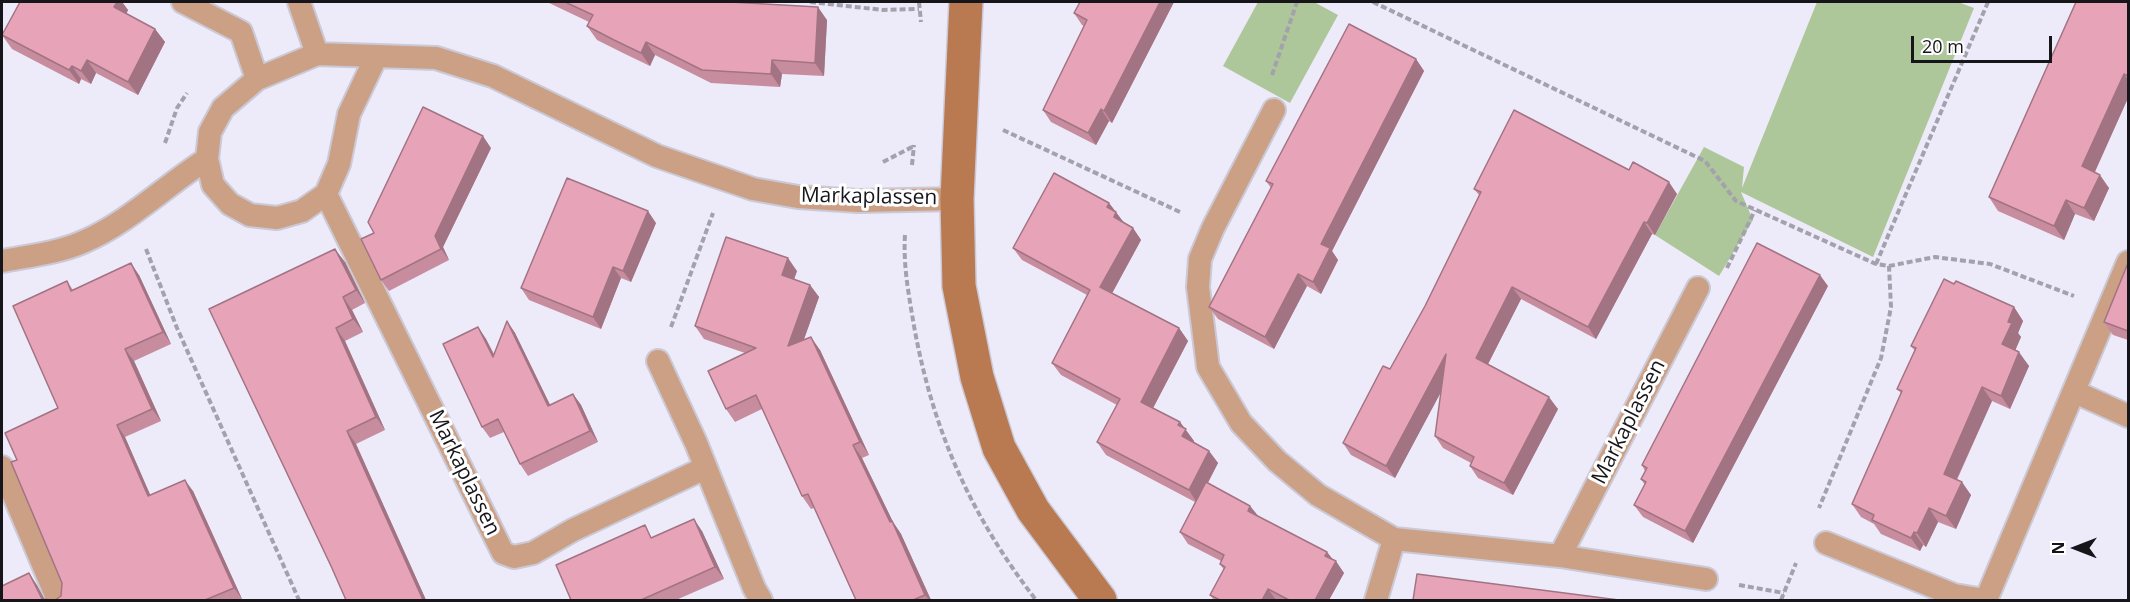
<!DOCTYPE html>
<style>
body{margin:0}
#map{position:relative;width:2130px;height:602px;overflow:hidden;background:#edebfa;font-family:"Open Sans",sans-serif}
canvas{display:block}
.frame{position:absolute;inset:0;border:3px solid #16151a;pointer-events:none}
.north{position:absolute;left:2046px;top:518px;width:60px;height:60px;-webkit-text-stroke:4px #fff;paint-order:stroke;rotate:270deg;font-size:16px;font-weight:700;line-height:24px;text-align:center;color:#16151a}
.north::after{content:'';display:block;margin:auto;width:21px;height:27px;background:#16151a;clip-path:polygon(50% 0,100% 100%,50% 72%,0 100%)}
.scale{position:absolute;left:1911px;top:36px;width:141px;height:27px;box-sizing:border-box;border:3px solid #16151a;border-top:0;padding-left:8px;font-size:18px;line-height:21px;white-space:nowrap;color:#16151a;-webkit-text-stroke:4px #fff;paint-order:stroke}
</style>
<div id="map">
<canvas width="2130" height="602"></canvas>
<div class="frame"></div>
<div class="north">N</div>
<div class="scale">20 m</div>
</div>
<script>
const g = document.querySelector('canvas').getContext('2d');
g.lineJoin = 'round';
function fillPath(path, color) {
  g.fillStyle = color;
  g.fill(path, 'evenodd');
}
function strokePath(path, color, width, dash) {
  g.strokeStyle = color;
  g.lineWidth = width;
  g.lineCap = dash ? 'butt' : 'round';
  g.setLineDash(dash || []);
  g.stroke(path);
}
function label(font, color, halo, rows, align = 'center') {
  g.font = font + ' "Open Sans",sans-serif';
  g.lineWidth = 6;
  g.setLineDash([]);
  g.textBaseline = 'middle';
  g.strokeStyle = halo;
  g.fillStyle = color;
  for (const [text, x, y, turn = 0] of rows) {
    g.save();
    g.translate(x, y);
    g.rotate((+turn || 0) * Math.PI / 180);
    g.textAlign = isNaN(turn) ? turn : align;
    if (halo) g.strokeText(text, 0, 0);
    g.fillText(text, 0, 0);
    g.restore();
  }
}
fillPath(new Path2D(`
 M1258,2H1314L1338,15L1290,103L1223,66Z
 M1817,2H1958L1974,8L1873,257L1741,192L1753,220L1719,276L1655,235L1704,147L1744,167L1742,188Z`), '#adc79a');
const lane = new Path2D(`
 M183,2L241,32L257,79
 M299,2L317,54
 M376,57L349,114L339,164L326,194L302,211L277,218L250,215L230,204L213,185L207,159L210,132L223,108L257,79L317,54L436,58L493,76L657,156L753,189L798,197L858,201L957,199
 M1274,110L1213,228L1200,259L1198,287L1208,367L1241,423L1277,461L1318,495L1394,539L1560,556L1706,579
 M326,194L503,553L514,557L533,553L573,530L705,468
 M2,261C29,256 58,253 83,242C128,223 166,185 207,159
 M658,361L696,443L754,588L761,600
 M2075,392L2128,416
 M2,467L58,600
 M1826,543L1954,595L1984,600
 M1560,556L1698,288
 M1376,600L1394,539
 M1986,600L2128,262`);
const secondary = new Path2D(`
 M966,2L957,199L959,286L977,377L999,448L1033,510L1100,600`);
strokePath(lane, '#cbc9d6', 26);
strokePath(secondary, '#cbc9d6', 36);
strokePath(new Path2D(`
 M810,2L883,10L919,9
 M919,2L921,22
 M1373,2L1705,161L1736,201L1876,264L1889,266L1891,307L1881,358L1819,508
 M1272,75L1297,2
 M1003,130L1180,212
 M165,143L177,108L187,93
 M883,162L914,146
 M912,165L914,145
 M905,235C903,266 909,296 914,326C933,431 971,516 1036,600
 M146,249L177,328L299,600
 M1876,264L1988,2
 M1889,266L1935,257L1990,264L2074,296
 M1727,268L1755,210
 M671,327L713,213
 M1739,585L1784,593
 M1781,600L1796,563`), '#a2a1ac', 4, [6, 3]);
strokePath(lane, '#cca085', 22);
strokePath(secondary, '#b97951', 33);
fillPath(new Path2D(`
 M20,2H122L128,10L126,14L155,29L165,42L138,95L96,73L91,84L81,79L79,84L12,49L2,35Z
 M547,2H730L827,20L824,76L782,74L780,87L711,83L655,55L650,66L623,53L597,40L587,26L589,22Z
 M1174,2L1112,123L1109,121L1096,145L1051,122L1043,110L1084,26L1082,25L1074,13Z
 M2128,2V98L2095,172L2109,188L2094,221L2075,214L2064,240L1998,211L1989,197Z
 M1416,59L1424,71L1332,251L1338,260L1321,294L1307,286L1274,349L1218,319L1209,307L1271,188L1266,181Z
 M491,148L443,247L449,260L389,291L381,280L374,233Z
 M1629,170L1677,194L1655,235L1652,234L1596,339L1521,299L1488,364L1558,409L1513,495L1478,478L1470,466L1471,463L1443,448L1435,436L1441,391L1395,478L1351,455L1343,443L1390,369L1425,306L1479,195L1474,189Z
 M1109,203L1124,223L1133,228L1141,240L1112,293L1179,328L1188,341L1153,408L1180,422L1194,441L1193,443L1209,451L1218,463L1208,483L1250,506L1258,516L1327,552L1344,573L1329,600H1214L1210,595L1224,570L1220,564L1221,561L1188,544L1180,532L1195,502L1106,455L1097,442L1117,405L1061,375L1052,363L1087,295L1022,260L1013,248Z
 M656,223L631,282L621,278L601,329L529,300L521,288Z
 M345,262L365,303L352,310L363,332L345,341L385,430L356,444L426,600H346L331,566L209,309Z
 M2128,263V340L2113,335L2104,322Z
 M797,271L794,279L810,285L819,297L804,339L820,350L869,455L862,458L893,522L901,534L931,600H856L814,508L811,509L802,496L762,409L735,422L726,409L745,353L704,339L695,326Z
 M139,275L171,344L134,361L161,421L125,437L150,495L193,491L242,599L240,600H55L61,596L62,583L17,460L58,408L67,281L73,290Z
 M1954,284L2014,307L2023,321L2018,333L2021,337L2015,350L2029,366L2010,409L1992,401L1957,480L1971,495L1956,529L1938,522L1926,547L1923,545L1920,551L1881,534L1874,524L1861,517L1852,504L1901,393L1897,389L1915,351L1911,346Z
 M1828,286L1693,543L1643,517L1634,505L1645,485L1641,479L1645,471L1642,465Z
 M507,321L515,333L550,405L573,394L581,405L598,442L528,476L520,464L504,432L490,438L482,427L478,327L486,339L494,354Z
 M702,531L724,579L676,600H571Z`), '#c78d9f');
fillPath(new Path2D(`
 M117,2H122L128,10L123,21L114,7Z
 M1160,2H1174L1112,123L1104,111Z
 M818,7L827,20L824,76L815,63Z
 M155,29L165,42L138,95L128,82Z
 M646,42L655,55L650,66L641,53Z
 M1416,59L1424,71L1332,251L1338,260L1321,294L1313,282L1321,244Z
 M87,60L96,73L91,84L81,71Z
 M772,60L782,74L780,87L771,74Z
 M72,66L81,79L79,84L69,70Z
 M2124,74L2128,80V98L2091,180L2082,166Z
 M1101,109L1109,121L1096,145L1088,133Z
 M483,136L491,148L443,247L449,260L441,249L435,236Z
 M2100,175L2109,188L2094,221L2084,208Z
 M1669,182L1677,194L1655,235L1647,223Z
 M2066,200L2075,214L2064,240L2054,226Z
 M1109,203L1125,224L1122,230L1107,207Z
 M648,211L656,223L631,282L623,271Z
 M1644,222L1652,234L1596,339L1588,327Z
 M1133,228L1141,240L1109,299L1100,287Z
 M335,249L345,262L365,303L356,290Z
 M788,258L797,271L791,288L782,275Z
 M131,263L139,275L171,344L163,332Z
 M613,267L621,278L601,329L593,317Z
 M1298,274L1307,286L1274,349L1265,337Z
 M1820,275L1828,286L1693,543L1685,531Z
 M810,285L819,297L797,359L788,346Z
 M1512,287L1521,299L1485,370L1476,358Z
 M343,297L352,310L363,332L353,319Z
 M2014,307L2023,321L2018,333L2021,337L2012,358L2002,344L2008,322Z
 M507,321L515,333L556,417L548,406Z
 M478,327L486,339L501,369L493,357Z
 M336,328L345,341L385,430L376,417Z
 M1179,328L1188,341L1150,414L1141,402Z
 M811,337L820,350L869,455L860,442Z
 M125,349L134,361L161,421L152,409Z
 M2019,352L2029,366L2010,409L2001,396Z
 M1446,354L1455,366L1395,478L1386,466Z
 M1982,387L1992,401L1953,487L1944,474Z
 M573,394L581,405L598,442L590,431Z
 M1549,397L1558,409L1513,495L1504,483Z
 M1180,422L1194,441L1190,449L1182,436L1178,425Z
 M117,425L125,437L156,508L148,496Z
 M347,431L356,444L426,600H423Z
 M853,445L862,458L893,522L901,534L931,600H929L925,595Z
 M1209,451L1218,463L1197,503L1189,490Z
 M185,480L193,491L242,599L234,588Z
 M1962,482L1971,495L1956,529L1946,516Z
 M1250,506L1259,517L1248,511Z
 M1929,508L1938,522L1926,547L1917,533Z
 M694,519L702,531L724,579L715,567Z
 M1914,532L1923,545L1920,551L1911,538Z
 M1327,552L1335,563L1336,561L1344,573L1329,600H1315Z
 M29,573L37,585L45,600H43Z
 M1268,589L1276,600H1262Z`), '#a27382');
const building = new Path2D(`
 M20,2H117L114,7L155,29L128,82L87,60L81,71L72,66L69,70L2,35Z
 M565,2H730L818,7L815,63L772,60L771,74L702,70L646,42L641,53L614,40L587,26L593,15Z
 M1080,2H1160L1104,111L1101,109L1088,133L1043,110L1087,20L1074,13Z
 M2076,2H2128V76L2124,74L2082,166L2100,175L2084,208L2066,200L2054,226L1989,197Z
 M1349,24L1416,59L1321,244L1330,248L1313,282L1298,274L1265,337L1209,307L1273,184L1266,181Z
 M423,107L483,136L435,236L441,249L381,280L361,239L374,233L368,222Z
 M1514,110L1629,170L1633,162L1669,182L1647,223L1644,222L1588,327L1512,287L1476,358L1549,397L1504,483L1470,466L1474,457L1435,436L1446,354L1386,466L1343,443L1383,366L1390,369L1425,306L1481,192L1474,189Z
 M1054,173L1109,203L1107,207L1116,212L1114,217L1133,228L1100,287L1179,328L1141,402L1180,422L1178,425L1186,429L1182,436L1209,451L1189,490L1097,442L1120,399L1052,363L1090,290L1013,248Z
 M567,178L648,211L623,271L613,267L593,317L521,288Z
 M726,237L788,258L782,275L810,285L788,346L811,337L860,442L853,445L890,522L892,521L925,595L913,600H856L808,494L802,496L756,395L726,409L708,371L756,348L695,326Z
 M1757,243L1820,275L1685,531L1634,505L1646,482L1641,479L1647,468L1642,465Z
 M335,249L356,290L343,297L353,319L336,328L376,417L347,431L423,600H346L331,566L209,309Z
 M131,263L163,332L125,349L152,409L117,425L148,496L185,480L234,588L205,600H55L61,596L62,583L11,462L17,460L5,433L58,408L13,306L67,281L71,291Z
 M2128,263V331L2104,322Z
 M1944,279L1954,284L1956,281L2014,307L2008,322L2012,323L2002,344L2019,352L2001,396L1982,387L1944,474L1962,482L1946,516L1929,508L1917,533L1914,532L1911,538L1872,520L1874,515L1852,504L1902,391L1897,389L1916,348L1911,346Z
 M507,321L548,406L573,394L590,431L520,464L498,419L482,427L443,344L478,327L493,357Z
 M1206,482L1250,506L1248,511L1327,552L1325,556L1336,561L1315,600H1289L1268,589L1262,600H1220L1210,595L1225,567L1220,564L1224,555L1180,532Z
 M694,519L715,567L641,600H571L556,565L645,525L651,538Z
 M29,573L42,599L52,600H2V586Z
 M1417,574L1619,600H1413Z`);
fillPath(building, '#e7a4b9');
strokePath(building, '#a27382', 1.5);
label('21px', '#16151a', '#fff', [
 ["Markaplassen",869,197,1],
 ["Markaplassen",1629,422,-63],
 ["Markaplassen",464,473,64]
]);
</script>
